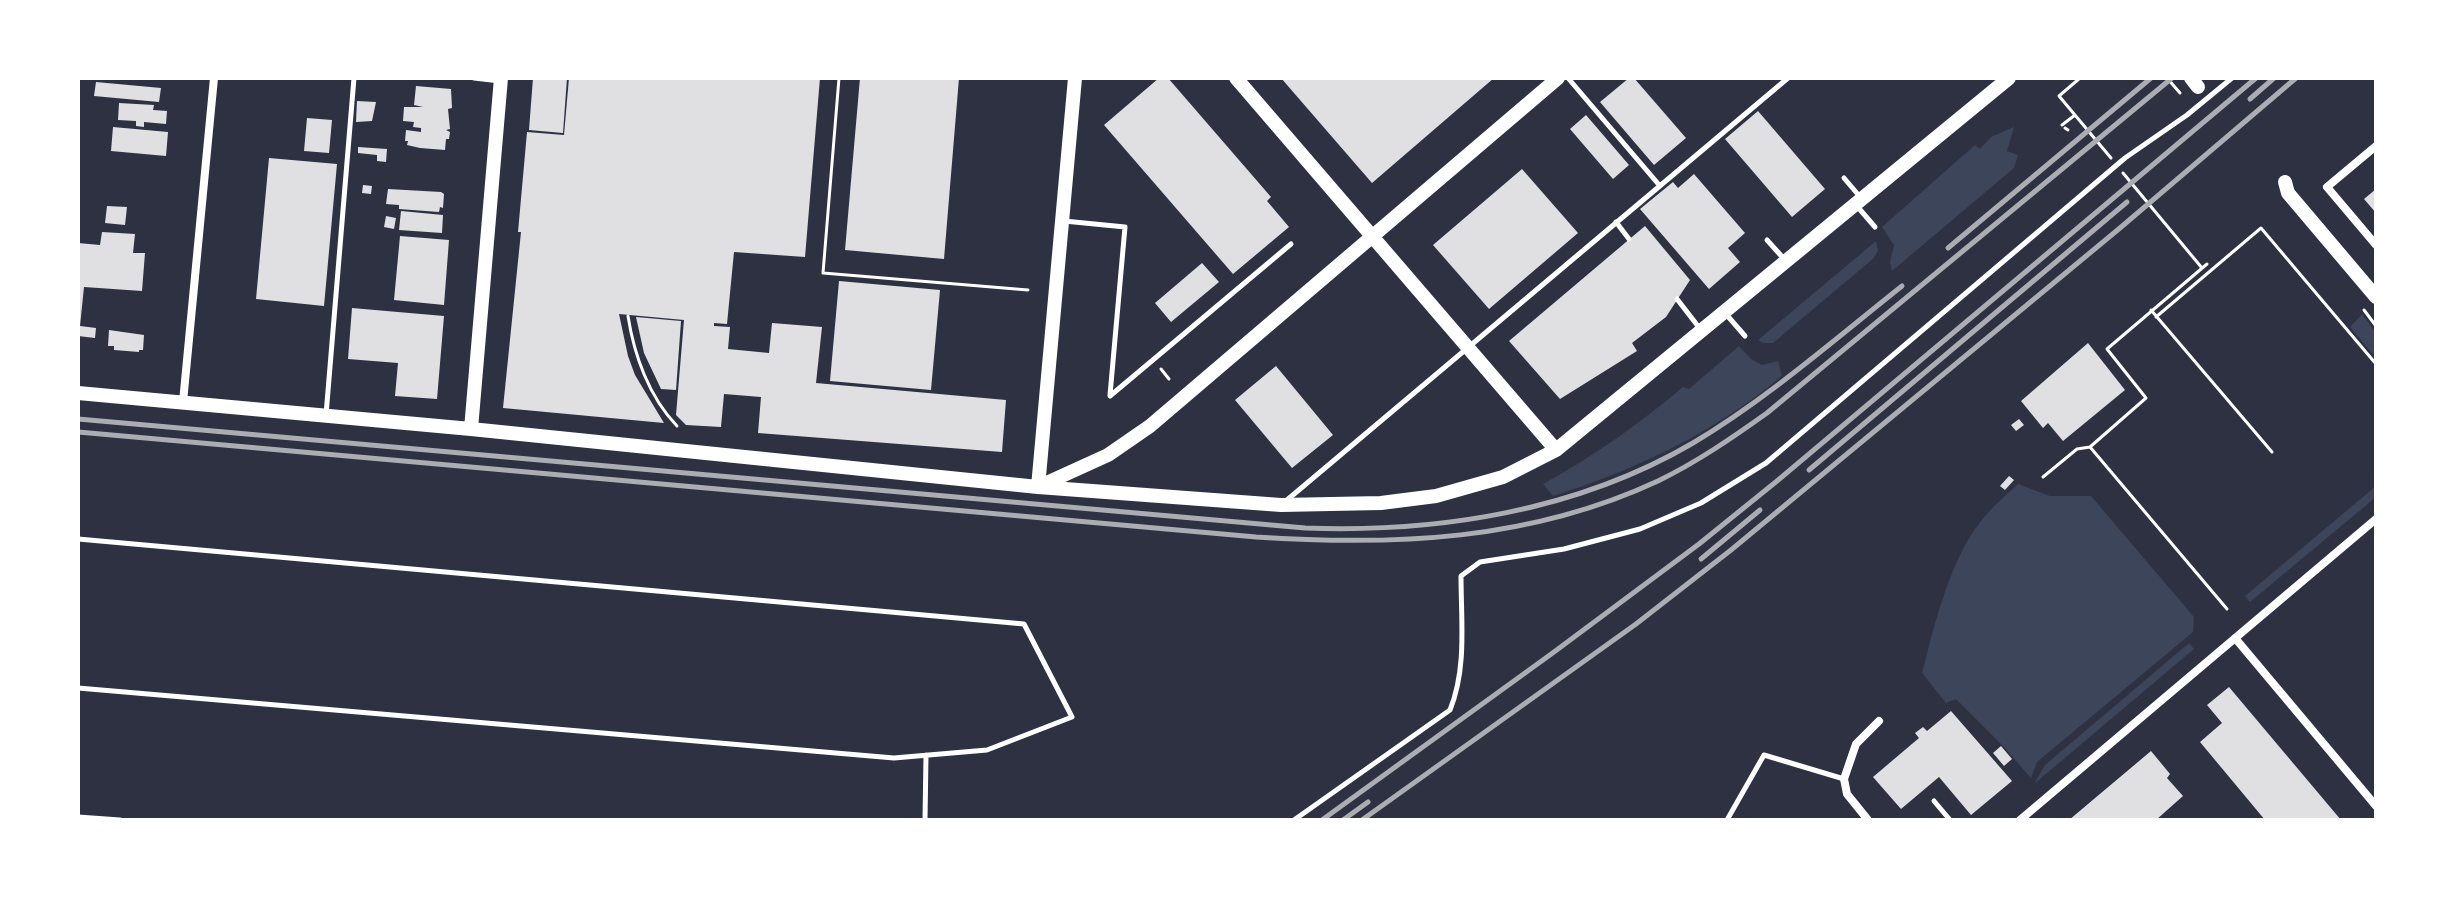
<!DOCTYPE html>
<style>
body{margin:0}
#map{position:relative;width:2454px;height:898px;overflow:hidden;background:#2d3142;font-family:Arial,sans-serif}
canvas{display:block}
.frame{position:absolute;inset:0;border:80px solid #fff;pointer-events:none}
</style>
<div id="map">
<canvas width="2454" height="898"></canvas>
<div class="frame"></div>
</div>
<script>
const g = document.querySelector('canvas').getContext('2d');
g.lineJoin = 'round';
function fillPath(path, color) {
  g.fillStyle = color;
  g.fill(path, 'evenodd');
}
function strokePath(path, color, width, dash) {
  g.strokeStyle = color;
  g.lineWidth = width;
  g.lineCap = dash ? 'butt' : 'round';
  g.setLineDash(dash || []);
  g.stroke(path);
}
fillPath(new Path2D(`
 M2014,127L2007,151L2018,155L2014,168L1892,271L1890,262L1894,245L1882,227L1975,145L1980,149L1991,137Z
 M1876,241L1878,251L1874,258L1773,343H1763L1758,340Z
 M2362,314L2376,333V358L2350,327Z
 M1739,346L1751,359L1762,365L1778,361L1782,376C1715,432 1636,470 1553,496L1543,484C1594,456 1639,424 1683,387L1689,389Z
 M2018,484L2050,496H2091L2194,617L2193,632L2037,762L2031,778L2002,745L1956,699L1946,703L1922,673C1935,623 1951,553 1987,514C1996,503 2008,494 2018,484Z
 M2376,486V497L2250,602L2245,596Z
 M2189,643L2194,649L2034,784L2045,765Z`), '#3c4559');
fillPath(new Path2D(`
 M533,78H567L563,133L529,130Z
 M569,78H820L805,257L734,252L727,324L714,323V326L730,327L728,349L769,353L772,323L822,327L816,383L1006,400L1002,452L758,433L761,397L724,394L721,427L686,425L676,415L684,320L619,314L628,356L635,375L664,423L503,408L521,232H518L527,132L564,135Z
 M860,78H959L944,259L845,250Z
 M1159,78H1168L1271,197L1267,201L1289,227L1233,274L1104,125Z
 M1281,78H1494L1372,183Z
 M1629,78H1634L1686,138L1654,165L1600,102Z
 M96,82L161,88L159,102L94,96Z
 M416,86L451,89L452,108L448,109L450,129L446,130L450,132L449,139H446L445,150L420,148L407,145L408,141H405L406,130L421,132V128L413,127L414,122L403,121L404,107H423L414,105Z
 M357,101L376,102L372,121L356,122Z
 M119,103L154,105L153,110L167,111L166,124L144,122V127L136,126V121L118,120Z
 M1758,111L1825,189L1792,217L1725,139Z
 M1586,115L1629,165L1613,179L1570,129Z
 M307,118L332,120L329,153L304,151Z
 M113,127L168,132L166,156L111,151Z
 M358,147L387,149L386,162L377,161V155L358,153Z
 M269,158L337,164L324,306L256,299Z
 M1522,169L1578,233L1489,309L1433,245Z
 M1694,174L1745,233L1728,248L1740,262L1709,289L1640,209L1673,182L1678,188Z
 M363,185L372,186L371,194L362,193Z
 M388,189L441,192L444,194L443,208L440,207L439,212L399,209V205L386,204Z
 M2376,189V213L2364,199Z
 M107,206L127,207L125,225L105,223Z
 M401,211L443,215L442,233L399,230Z
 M386,216L396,218L394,229L384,227Z
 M1645,226L1690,280L1666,317L1632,343L1637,351L1560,399L1509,341Z
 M102,232L135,234L133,253H145L142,291L84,287L80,326L96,328L95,338L78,336V243L100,245Z
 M400,236L449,240L444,305L394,300Z
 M1202,263L1219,282L1171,322L1155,303Z
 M839,281L940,290L931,390L830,381Z
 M352,308L444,316L437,399L395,396L398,363L348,359Z
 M636,317L681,321L676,390L661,389L644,353Z
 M109,330L144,335L143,350H139V352L114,350V346H108Z
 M2088,343L2125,390L2063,441L2048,423L2043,428L2021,401Z
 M1276,366L1333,435L1292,468L1235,400Z
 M2019,419L2024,425L2016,431L2011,425Z
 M2009,476L2014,480L2005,490L2000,486Z
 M2229,687L2341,820H2265L2200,742L2222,723L2207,705Z
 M1951,711L2012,781L1971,815L1939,777L1901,809L1873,777L1919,738L1915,733L1923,727L1927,731Z
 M2001,746L2012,759L2004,766L1993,753Z
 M2151,751L2170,774L2167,778L2183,796L2156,820H2069Z`), '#e0e0e3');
strokePath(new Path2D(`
 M839,78L823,273L1028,290
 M2080,78L2059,96L2111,158
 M2167,78L2180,93
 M2062,125L2075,115
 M2065,128L2068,130
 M2123,173L2202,268
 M2151,310L2272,452
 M2364,310L2376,326
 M628,316C634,355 649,397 677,426
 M2156,317L2261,228L2376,364
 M1161,369L1169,379
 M2090,447L2227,609
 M2043,477L2077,449L2090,447L2146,398L2107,349L2207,264`), '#fff', 3);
strokePath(new Path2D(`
 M474,78L500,81
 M1568,78L1660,186
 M1844,178L1861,198
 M1856,205L1875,227
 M1064,221L1125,227L1110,395
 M1616,222L1629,239
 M1767,240L1785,260
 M1677,299L1701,330
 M1725,313L1745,336
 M1110,396L1291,244
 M326,415L354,78
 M1287,500L1788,78
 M78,539L1024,624L1072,717L987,750L894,758L78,688
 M1934,801L1950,820
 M78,817L120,820
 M925,820L926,755
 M1294,820L1450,710C1467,668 1461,621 1461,576L1480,562L1564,549L1640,529L1701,503L1766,463L2125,158L2187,115L2232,78
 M1727,820L1764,755L1844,779`), '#fff', 5);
strokePath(new Path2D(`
 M2376,146L2327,187L2376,245
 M183,402L214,78
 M2235,638L2376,806
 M1868,820L1847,794L1844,779L1856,744L1879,721
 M2020,820L2376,519`), '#fff', 8);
strokePath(new Path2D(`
 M1236,78L1556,450
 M78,393L471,429L1038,487L1281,505L1381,503L1436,496L1503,477L1556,450L2009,78
 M471,429L501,78
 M1042,485L1108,455L1150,426L1558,78
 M1038,487L1075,78`), '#fff', 14);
strokePath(new Path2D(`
 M2191,78L2198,87
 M2285,182L2288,193L2376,297`), '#fff', 14);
strokePath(new Path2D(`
 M2250,99L2274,78
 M1948,248L2151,78
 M78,419L1305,528C1438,533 1577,511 1693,443C1768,398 1834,340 1902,286
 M78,432L1256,537C1395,546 1529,541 1658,481C1697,462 1732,438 1767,413L2172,78
 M1809,470L2127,202
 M1701,559L1760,510
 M1322,820L1554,652L1699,544L1777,481L2256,78
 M1343,820L1368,802
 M1362,820L1636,624L1731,550L2120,228L2296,78`), '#abadb3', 5);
</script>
